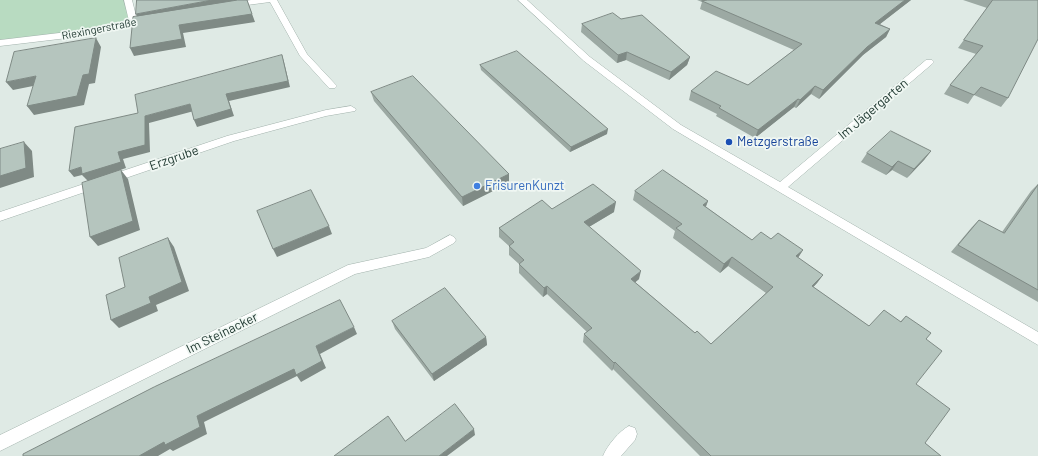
<!DOCTYPE html>
<meta charset="utf-8">
<style>
body{margin:0}
canvas{display:block;background:#dfeae5}
</style>
<canvas width="1038" height="456"></canvas>
<script>
const g = document.querySelector('canvas').getContext('2d');
g.lineJoin = 'round';
function fillPath(path, color) {
  g.fillStyle = color;
  g.fill(path, 'evenodd');
}
function strokePath(path, color, width, dash) {
  g.strokeStyle = color;
  g.lineWidth = width;
  g.lineCap = dash ? 'butt' : 'round';
  g.setLineDash(dash || []);
  g.stroke(path);
}
function label(font, color, halo, rows, align = 'center') {
  g.font = font + ' Barlow,sans-serif';
  g.lineWidth = 3.5;
  g.setLineDash([]);
  g.textBaseline = 'middle';
  g.strokeStyle = halo;
  g.fillStyle = color;
  for (const [text, x, y, turn = 0] of rows) {
    g.save();
    g.translate(x, y);
    g.rotate((+turn || 0) * Math.PI / 180);
    g.textAlign = isNaN(turn) ? turn : align;
    if (halo) g.strokeText(text, 0, 0);
    g.fillText(text, 0, 0);
    g.restore();
  }
}
fillPath(new Path2D(`
 M0,0H128L133,22L0,43Z`), '#b8dbc1');
const minor = new Path2D(`
 M124,0H132L137,20L149,18L153,20L152,22L76,37L0,46V40L76,31L129,21Z
 M251,0H277L307,54L335,84L337,86L335,88H329L300,56L270,2L232,7L228,5L232,3Z
 M518,0H527L590,57L681,125L780,182L926,60H932L934,62L932,64L788,187L1038,332V345L673,129L584,61Z
 M351,106L356,109L355,111L326,116L234,141L0,221V212L227,136L326,110Z
 M450,235L454,237L456,240L454,243L429,257L355,274L0,451V435L348,265L426,248Z
 M629,426L635,428L637,434L635,440L621,456H603C607,446 619,431 629,426Z`);
strokePath(minor, '#a2b2ac', 1);
fillPath(minor, '#fff');
fillPath(new Path2D(`
 M697,0H911L880,24L890,29L886,37L863,55L819,99L811,94L796,108L794,107L755,138L716,116L717,114L689,100L691,91L748,85L794,50L700,9L702,2Z
 M963,0H1038L1008,98L1001,107L974,95L968,104L944,94L950,85L976,54L958,48L987,8Z
 M621,19L690,57L687,65L669,80L626,60L617,63L581,32L582,24Z
 M480,65L607,134L570,152L481,70Z
 M371,92L509,174V183L463,206L374,101Z
 M931,151L924,160L907,178L892,170L886,175L861,162L867,153Z
 M1038,184V302L951,252L972,227L979,220L1002,232L1031,191Z
 M635,191L708,201L706,207L752,240L771,239L803,250L798,258L823,275L817,283L813,287L869,326L901,321L906,316L926,339L916,384L925,443L941,456H700L613,369L612,371L583,342L584,334L587,332L547,294L543,297L519,273V264L509,255V246L499,237V228L552,209L614,212L589,227L639,279L635,282L695,333L711,344L766,293L728,266L720,273L673,238L675,231L633,200Z
 M392,321L486,337L487,345L434,381L395,329Z`), '#9ca9a3');
fillPath(new Path2D(`
 M212,0H241L138,18L136,14Z
 M247,0L255,22L183,33L186,47L134,56L130,48L179,25Z
 M905,0H911L871,31L875,23Z
 M890,29L886,37L863,55L819,99L823,90L867,47Z
 M96,38L101,47L95,83L89,84L84,105L34,115L27,106L83,75Z
 M627,52L626,60L617,63L618,55Z
 M282,55L284,62L290,87L229,101L234,116L197,127L194,120L226,94Z
 M690,57L687,65L669,80L671,72Z
 M36,76L43,84L13,90L6,82Z
 M815,86L811,94L796,108L800,100Z
 M798,99L794,107L755,138L758,130Z
 M190,104L194,111L149,123L150,152L123,159L126,168L88,181L82,175L74,177L69,171L81,167L118,152L145,116Z
 M608,129L607,134L570,152L571,147Z
 M24,142L32,151L34,177L0,188V176Z
 M931,151L924,160L907,178L914,169Z
 M898,161L892,170L886,175L892,167Z
 M121,170L128,179L140,230L98,246L90,237Z
 M509,174V183L463,206L462,197Z
 M708,201L704,210L703,205Z
 M616,202L614,212L582,231L584,222Z
 M329,226L332,234L277,257L273,249Z
 M168,238L174,247L189,291L156,305L158,311L119,328L111,320L149,297Z
 M803,250L797,259L796,256Z
 M732,257L728,266L720,273L724,264Z
 M641,271L639,279L629,288L631,279Z
 M823,275L817,283L806,295L812,286Z
 M547,286V294L543,297L544,288Z
 M354,327L357,334L320,354L326,368L301,382L297,376L204,422L207,434L173,451L170,449L158,456H139L197,416L316,346Z
 M486,337L487,345L434,381L432,374Z
 M615,362L613,369L612,371L614,363Z
 M474,429L475,435L447,456H439Z`), '#7f8a85');
const building = new Path2D(`
 M137,0H212L136,14Z
 M238,0H247L252,14L179,25L182,39L130,48L133,17Z
 M708,0H905L875,23L890,29L867,47L823,90L815,86L800,100L798,99L758,130L719,108L721,106L691,91L716,71L748,85L802,44L702,1Z
 M993,0H1038V39L1008,98L981,87L974,95L950,85L983,46L964,40Z
 M613,13L621,19L642,15L690,57L671,72L627,52L618,55L582,24Z
 M96,38L89,74L83,75L77,96L27,106L36,76L6,82L14,52Z
 M517,51L608,129L571,147L480,65Z
 M282,55L288,81L226,94L231,109L194,120L190,104L145,116V145L118,152L121,162L82,174L81,167L69,171L75,127L138,113L135,95Z
 M413,76L509,174L462,197L371,92Z
 M891,131L931,151L914,169L898,161L892,167L867,153Z
 M24,142L26,168L0,176V149Z
 M121,170L133,221L90,237L82,183Z
 M663,170L708,201L703,205L752,240L761,232L771,239L778,233L803,250L796,256L823,275L812,286L869,326L884,310L901,322L906,316L931,333L926,339L942,351L916,384L950,409L925,443L941,456H711L615,362L614,363L584,334L592,328L547,286L544,288L519,264L524,260L509,246L514,242L499,228L542,200L552,209L593,184L616,202L584,222L641,271L631,279L695,333L697,331L711,344L773,287L732,257L724,264L676,228L682,224L635,191Z
 M1038,185V290L958,245L979,220L1004,233Z
 M311,190L329,226L273,249L257,211Z
 M168,238L182,282L149,297L151,303L111,320L106,295L125,287L119,258Z
 M445,288L486,337L432,374L392,321Z
 M340,300L354,327L316,346L322,361L296,375L294,369L197,416L200,427L165,445L164,442L139,456H23V454L154,387Z
 M455,404L474,429L439,456H334L388,416L405,441Z`);
fillPath(building, '#b5c5be');
strokePath(building, '#7f8a85', 1);
for (const [x, y, r, color] of [
 [729,142,4,"#1a4fb4"],
 [477,186,4,"#3f7fe0"]
]) {
  const dot = new Path2D();
  dot.arc(x, y, r, 0, 2 * Math.PI);
  g.fillStyle = color;
  g.fill(dot);
  strokePath(dot, '#f0f7f3', 1.5);
}
label('11px', '#213a32', '#f0f7f3', [
 ["Riexingerstraße",99,29,-11]
]);
label('13px', '#213a32', '#f0f7f3', [
 ["Im Jägergarten",873,109,-40],
 ["Erzgrube",174,158,-19],
 ["Im Steinacker",222,333,-26]
]);
label('13px', '#164399', '#f0f7f3', [
 ["Metzgerstraße",737,142]
], 'left');
label('13px', '#366cbe', '#f0f7f3', [
 ["FrisurenKunzt",485,186]
], 'left');
</script>
